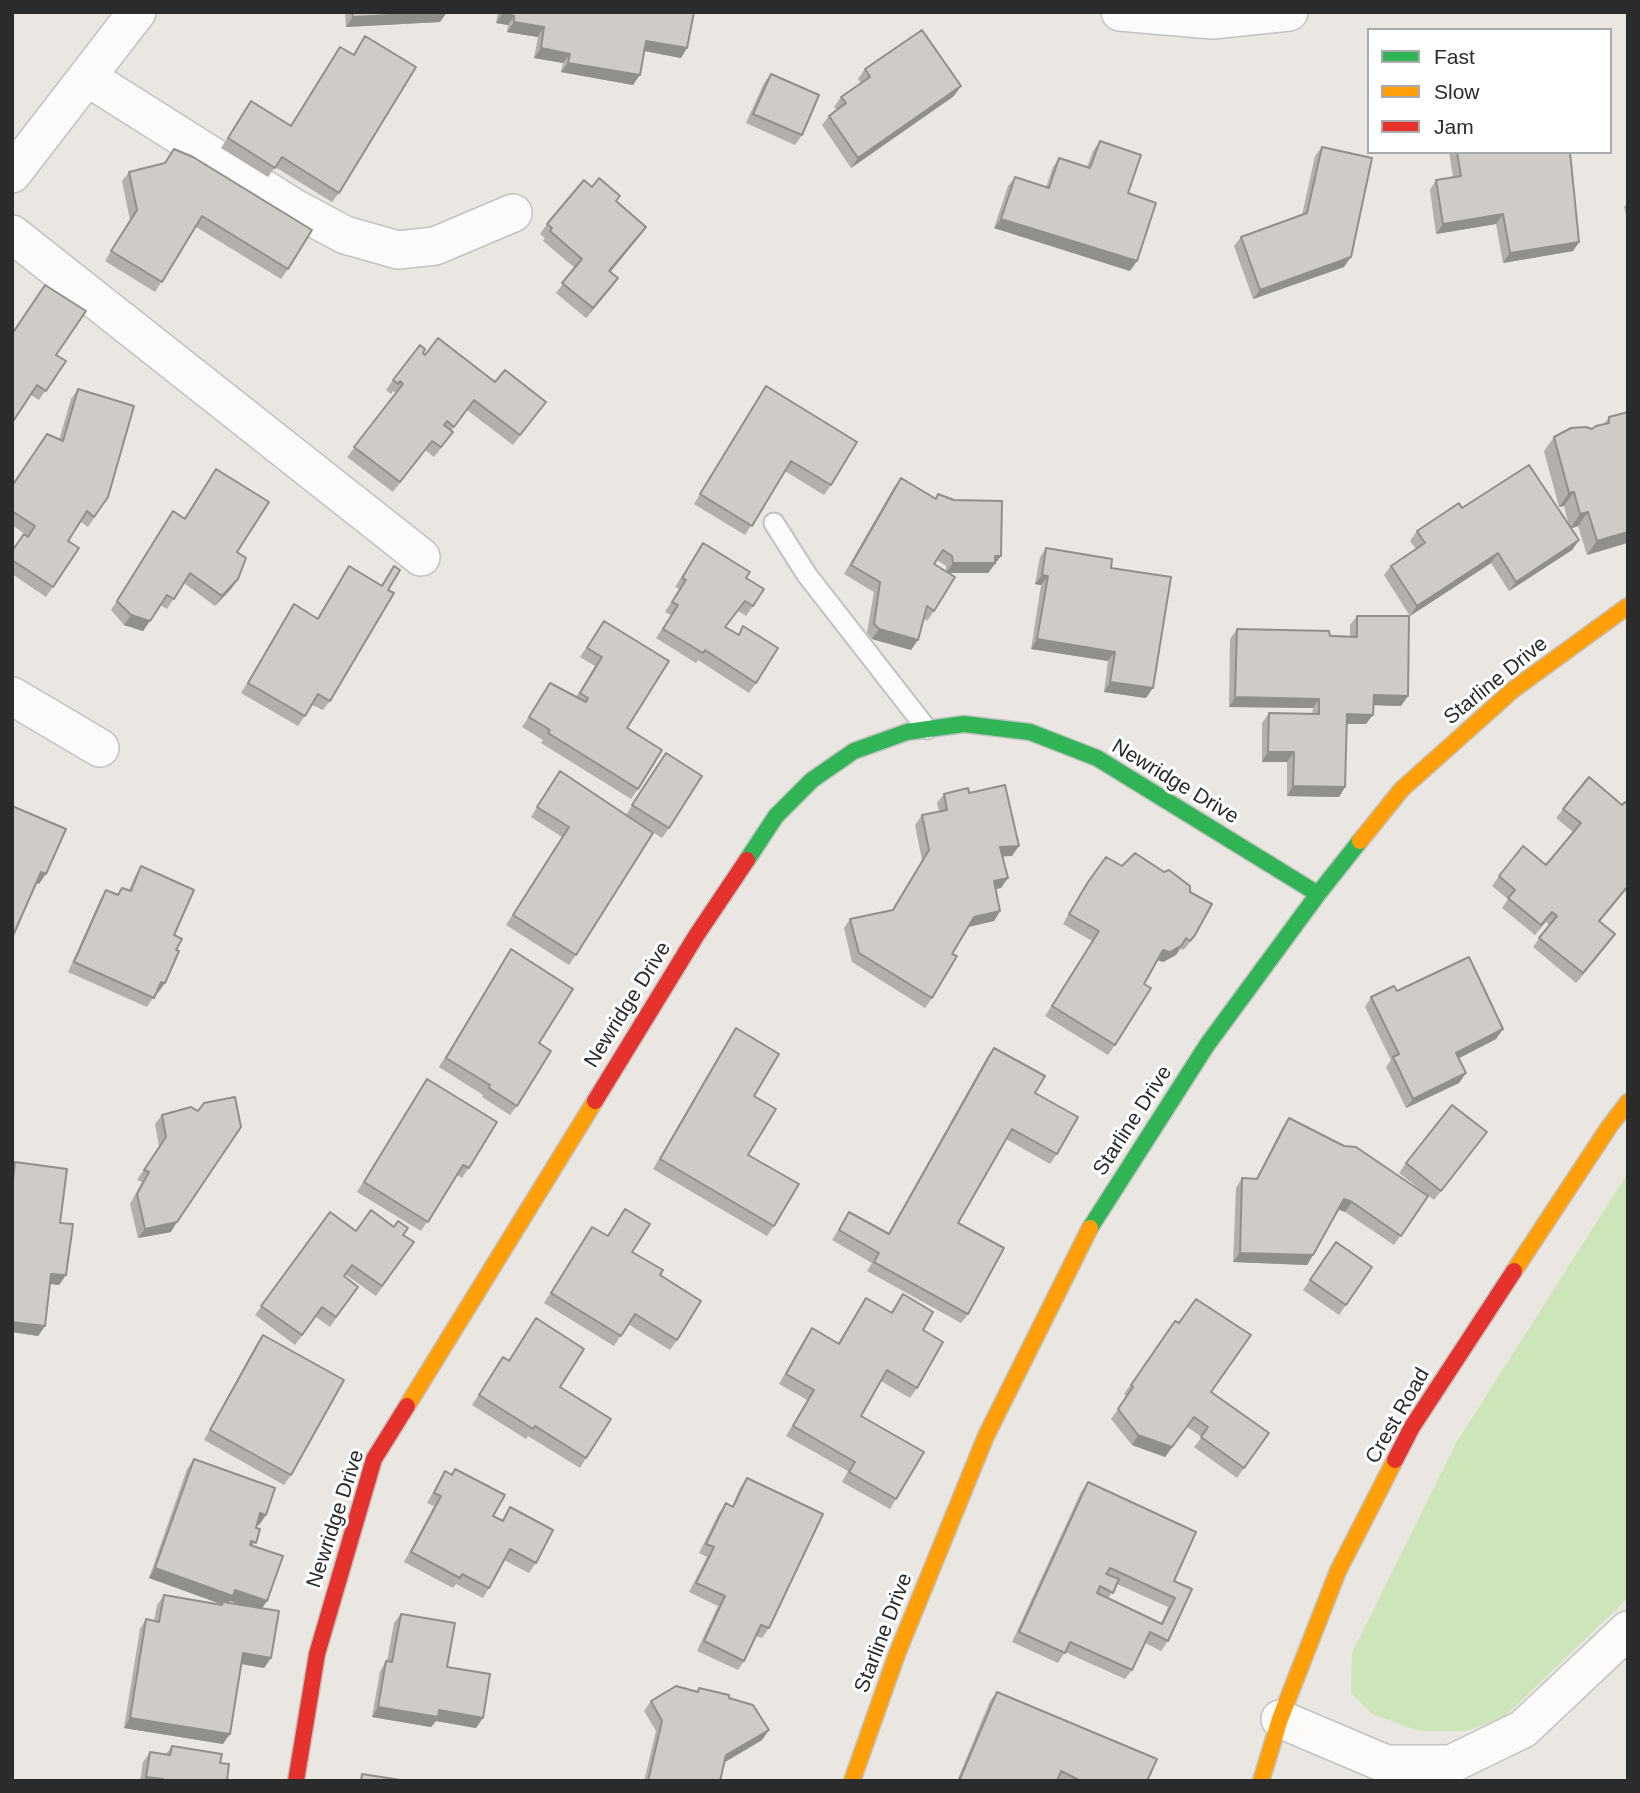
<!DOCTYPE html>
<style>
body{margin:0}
#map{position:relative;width:1640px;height:1793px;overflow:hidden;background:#eae6e1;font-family:Helvetica,sans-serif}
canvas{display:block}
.frame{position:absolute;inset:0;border:14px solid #2b2b2b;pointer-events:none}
.legend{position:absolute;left:1367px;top:28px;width:245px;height:126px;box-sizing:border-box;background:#fff;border:2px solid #aaa;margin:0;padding:9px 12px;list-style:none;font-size:21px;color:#2b2b2b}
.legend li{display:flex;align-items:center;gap:14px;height:35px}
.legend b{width:35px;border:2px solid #aaa}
</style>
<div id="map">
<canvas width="1640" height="1793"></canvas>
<div class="frame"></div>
<ul class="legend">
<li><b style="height:9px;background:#30b455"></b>Fast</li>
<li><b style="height:9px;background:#ff9f0a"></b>Slow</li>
<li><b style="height:9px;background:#e5322d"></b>Jam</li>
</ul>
</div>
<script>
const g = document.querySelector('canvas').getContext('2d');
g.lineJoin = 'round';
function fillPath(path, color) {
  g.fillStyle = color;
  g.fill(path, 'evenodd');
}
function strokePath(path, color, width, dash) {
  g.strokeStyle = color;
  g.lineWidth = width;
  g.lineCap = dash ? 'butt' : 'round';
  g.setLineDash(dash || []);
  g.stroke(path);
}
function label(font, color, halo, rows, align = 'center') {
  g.font = font + ' Helvetica,sans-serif';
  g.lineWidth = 6;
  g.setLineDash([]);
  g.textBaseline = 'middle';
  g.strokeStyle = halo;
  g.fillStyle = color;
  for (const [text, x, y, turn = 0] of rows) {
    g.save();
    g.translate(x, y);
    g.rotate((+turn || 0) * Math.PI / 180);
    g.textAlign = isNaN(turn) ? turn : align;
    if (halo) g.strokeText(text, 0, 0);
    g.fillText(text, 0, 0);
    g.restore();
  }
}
fillPath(new Path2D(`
 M1628,1173V1598L1505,1716L1467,1731H1419L1372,1714L1351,1693L1352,1653L1456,1443Z`), '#cce6b9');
const lane = new Path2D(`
 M774,523L807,575L927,729`);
const street = new Path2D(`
 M1120,12L1212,20L1289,12
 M87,77L291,206L345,235L398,250L435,246L513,213
 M12,174L137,12
 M12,234L421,557
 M12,696L100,748
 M1280,1719L1386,1764H1451L1523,1729L1628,1630`);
const fast = new Path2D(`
 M747,860L776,816L812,780L854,751L907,732L964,724L1030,732L1097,758L1318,894
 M1090,1228L1207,1045L1318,894L1360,841`);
const slow = new Path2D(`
 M1360,841L1402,789L1514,689L1628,606
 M1514,1271L1609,1127L1628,1102
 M407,1406L595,1101
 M852,1781L897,1654L986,1436L1090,1228
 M1261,1781L1280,1719L1338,1571L1395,1460`);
const jam = new Path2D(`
 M595,1101L696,936L747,860
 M1395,1460L1412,1427L1514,1271
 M296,1781L317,1654L374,1459L407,1406`);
strokePath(lane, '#c3c2c2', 23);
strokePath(street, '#c3c2c2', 40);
strokePath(fast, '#c3c2c2', 19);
strokePath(slow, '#c3c2c2', 19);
strokePath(jam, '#c3c2c2', 19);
strokePath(lane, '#fcfbfa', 19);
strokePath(street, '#fcfbfa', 37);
strokePath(fast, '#30b455', 16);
strokePath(slow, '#ff9f0a', 16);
strokePath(jam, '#e5322d', 16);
fillPath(new Path2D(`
 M345,12H447L440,22L346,27Z
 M498,12H694L681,58L644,51L633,85L561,72L563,63L534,58L538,37L507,32L508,25L496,23Z
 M365,36L339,193L332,202L275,167L268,177L221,148L251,101L291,125L340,47L353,55Z
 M865,69L954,96L851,168L822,125L829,116L837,110L834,107L841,97L861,83L858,79Z
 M771,74L802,135L795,145L746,123L764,83Z
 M1100,141L1128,193L1130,271L994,228L1008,186L1015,177L1046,187L1053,167L1059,158L1087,167L1093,151Z
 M1322,147L1344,267L1253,299L1234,246L1241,237L1302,215L1315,156Z
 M1449,152H1570L1579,242L1573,251L1503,263L1496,224L1436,234L1430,190L1436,180L1453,177Z
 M129,172L288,269L281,279L196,227L155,292L105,261L130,220L122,181Z
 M592,187L616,202L646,227L610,271L618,278L586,318L556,293L575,268L543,241L545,238L540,234L547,224Z
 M1628,202V223L1624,207Z
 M423,353L425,355L495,382L539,411L513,445L467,410L452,430L447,441L434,457L425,450L393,492L347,457L396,393L393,391L391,394L386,390L393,380Z
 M56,355L66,361L39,400L31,395Z
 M766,386L831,485L824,495L785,471L745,535L694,504Z
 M78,389L108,497L88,527L80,521L68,541L79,548L46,597L12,574V551L28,536L12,525V485L59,440L71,399Z
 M1609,417L1627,543L1587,555L1578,526L1571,528L1579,540L1572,550L1509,591L1491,563L1410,616L1384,575L1391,566L1416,549L1410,541L1417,531L1462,508L1569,526L1564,506L1559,507L1544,451L1554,437L1592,429L1604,424Z
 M216,469L237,552L231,589L215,606L184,583L167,609L160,605L143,631L124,625L111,610L173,511L184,518Z
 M901,478L935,498L938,494L1001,556L988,573H948L934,611L927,621L924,618L911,650L872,639L867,633L874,592L844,574L894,487ZM937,560L946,566V571L934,564Z
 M703,543L746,578L753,606L746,616L738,611L726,627L738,634L743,626L756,683L749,693L698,660L696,663L656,638L671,615L665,612L679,589L675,587Z
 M1046,548L1111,568L1146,698L1104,692L1108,661L1031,649L1041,585L1035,584L1040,557Z
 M349,566L381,586L394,566L388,590L330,701L323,710L312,705L298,726L241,693L294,604L317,618Z
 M1357,616L1401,706L1373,705L1366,724H1346L1345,787L1339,797L1287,796V762H1262V723L1269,713L1312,714L1313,708L1229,707L1230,639L1237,629L1350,636V625Z
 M604,621L627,728L638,789L631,799L541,743L543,740L522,727L550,683L576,697L595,666L580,657Z
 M659,763L669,828L662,838L631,818L576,955L569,965L506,925L562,837L531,817L553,781L626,815Z
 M1589,777L1599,922L1615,934L1576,983L1533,947L1549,925L1546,922L1535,935L1502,908L1508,899L1492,886L1499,876L1546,865L1573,832L1556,818Z
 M969,793L1012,856H1003L1001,888L995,889L1000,911L994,921L969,927L952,954L932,998L925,1008L852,962L844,928L850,919L892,910L922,860L915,825L922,815L939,811L937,803L944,794Z
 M1106,857L1122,866L1190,892L1212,904L1188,945L1183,950L1180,949L1176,955L1163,962L1158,960L1144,984L1115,1045L1108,1055L1045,1016L1092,941L1063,924L1081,892Z
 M141,866L174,935L158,993L157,992L147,1007L68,972L100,900L106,890L117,895L122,888L129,890L135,876Z
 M511,949L539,1043L517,1106L510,1115L482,1097L483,1095L439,1067Z
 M1397,991L1503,1029L1496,1039L1459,1058V1083L1406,1108L1386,1067L1391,1060L1365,1007L1371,997Z
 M736,1028L748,1155L774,1226L767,1236L653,1169L729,1038Z
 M994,1048L1035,1093L1057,1154L1050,1164L1006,1139L958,1223L968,1314L961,1323L867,1271L872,1263L832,1240L849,1212L888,1234L987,1057Z
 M427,1079L469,1168L462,1178L457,1175L421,1231L357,1192Z
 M191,1107L171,1232L138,1238L130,1204L142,1182L137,1180L159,1146L155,1124L162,1115Z
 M1289,1118L1428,1196L1394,1245L1345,1212L1338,1209L1313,1255L1307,1265L1233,1262L1236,1188L1242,1178L1256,1179L1282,1128Z
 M1480,1142L1434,1200L1399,1173L1406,1163Z
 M15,1162L60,1223L66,1275L59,1285L50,1284L45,1326L38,1336L12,1332V1167Z
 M625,1209L632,1252L660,1275L677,1340L670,1350L628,1324L614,1346L544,1303L592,1227L607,1236Z
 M330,1212L356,1231L403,1235L414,1242L376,1296L345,1274L344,1276L351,1297L330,1327L316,1317L295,1345L255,1315Z
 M1336,1242L1372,1267L1339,1315L1303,1290Z
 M903,1294L923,1330L917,1388L910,1398L881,1381L861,1416L896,1499L890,1509L842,1482L848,1471L786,1436L807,1400L779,1384L805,1338L812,1328L838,1343L866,1298L891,1312Z
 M536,1318L586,1458L580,1468L528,1436L526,1439L472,1405L503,1357L509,1361Z
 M1175,1321L1211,1392L1269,1433L1237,1478L1194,1447L1202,1437L1187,1427L1165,1457L1132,1445L1111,1419L1127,1397L1124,1394Z
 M263,1335L291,1475L284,1485L204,1440L256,1345Z
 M194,1459L266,1515L259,1525L257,1524L253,1546L267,1601L262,1608L271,1658L264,1668L241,1664L223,1744L124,1728L140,1629L146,1619L154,1621L157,1605L164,1595L221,1604L149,1578L187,1469ZM230,1601L244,1606L228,1603Z
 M455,1469L493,1516L502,1521L510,1507L536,1563L529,1573L504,1560L489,1588L483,1598L456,1584L453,1588L404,1562L434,1506L427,1503L439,1481L445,1471L451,1474Z
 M747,1478L769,1628L762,1638L756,1636L744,1661L738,1670L697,1651L718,1606L689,1592L707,1557L699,1553L719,1513L726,1503L732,1506L740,1488Z
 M1088,1482L1174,1581L1192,1589L1168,1641L1161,1651L1145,1643L1132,1670L1125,1679L1065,1652L1058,1663L1012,1642L1081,1492ZM1117,1584L1168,1607L1161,1623L1108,1599Z
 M401,1614L447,1667L476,1728L436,1721L431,1727L372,1717L380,1671L386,1661H387L394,1623Z
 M699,1688L729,1698L769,1730L762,1740L725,1762L720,1781H644L656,1731L644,1711L651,1701L696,1692Z
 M997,1692L1147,1781H957L990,1701Z
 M172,1746L220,1763L227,1781H140L143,1762L150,1752L166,1754Z`), '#b2afac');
fillPath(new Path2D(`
 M447,12L440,22L346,27L353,17Z
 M503,13L514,16L508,25L496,23Z
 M514,22L544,27L538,37L507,32Z
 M646,41L687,48L681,58L639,50Z
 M541,48L570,54L563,63L534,58Z
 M568,63L640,75L633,85L561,72Z
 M961,86L954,96L851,168L858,158Z
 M1503,214L1496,224L1436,234L1443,224Z
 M1001,219L1137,261L1130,271L994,228Z
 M646,227L639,237L603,281L609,271Z
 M1579,242L1573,251L1503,263L1510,253Z
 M1351,257L1344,267L1253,299L1260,290Z
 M618,278L611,288L586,318L593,308Z
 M1574,492L1564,506L1559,507L1569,493Z
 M1588,512L1578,526L1570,529L1580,514Z
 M1628,532L1627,543L1587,555L1597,541Z
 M1579,540L1572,550L1509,591L1516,582Z
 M1498,553L1491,563L1410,616L1417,606Z
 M995,556H1001L988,573H946L953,563Z
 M1042,575L1048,576L1041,585L1035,584Z
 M238,579L231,589L215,606L222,596Z
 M131,615L150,621L143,631L124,625Z
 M879,629L918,640L911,650L872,639Z
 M1037,639L1115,652L1108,661L1031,649Z
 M1110,682L1153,688L1146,698L1104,692Z
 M1374,695L1408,696L1401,706L1367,705Z
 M1235,697L1319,699L1313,708L1229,707Z
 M1347,714L1373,715L1366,724H1340Z
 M1268,752H1294L1287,762H1262Z
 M1293,786L1345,787L1339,797L1287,796Z
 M1019,846L1012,856L994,857L1000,847Z
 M41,872L46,874L39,884L34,882Z
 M1008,878L1001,888L987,891L994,881Z
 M1628,886V887L1592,931L1599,921Z
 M1000,911L994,921L968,927L974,917Z
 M1615,934L1608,944L1576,983L1583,973Z
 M1182,945L1176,955L1163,962L1157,960L1163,950Z
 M161,982L165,983L158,993L155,991Z
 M1503,1029L1496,1039L1450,1063L1456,1053Z
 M1466,1073L1459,1083L1406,1108L1413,1099Z
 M1344,1199L1352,1202L1345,1212L1337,1209Z
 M177,1222L171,1232L138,1238L145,1229Z
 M1240,1253L1313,1255L1307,1265L1233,1262Z
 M51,1274L66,1275L59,1285L45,1283Z
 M12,1322L45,1326L38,1336L12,1332Z
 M1187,1427L1165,1457L1132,1445L1138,1435Z
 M260,1513L266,1515L259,1525L254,1523Z
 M155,1568L235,1590L267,1601L260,1611L230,1601L226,1606L223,1602L221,1604L149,1578Z
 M243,1653L271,1658L264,1668L236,1663Z
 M378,1707L439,1710L483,1718L476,1728L436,1721L431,1727L372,1717Z
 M130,1718L230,1734L223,1744L124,1728Z
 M769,1730L762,1740L720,1765L726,1755Z
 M146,1777L163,1779L162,1781H143Z`), '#918f8c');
const building = new Path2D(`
 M352,12H447L353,17Z
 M503,12H694L687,48L646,41L640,75L568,63L570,54L541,48L544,27L514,22V16Z
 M922,30L961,86L858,158L829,116L846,103L841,97L870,77L865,69Z
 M365,36L416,67L339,193L282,157L275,168L228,138L251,101L291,126L340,47L354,55Z
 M771,74L819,95L802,135L753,114Z
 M1100,141L1141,155L1128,193L1156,203L1137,261L1001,219L1015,177L1049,188L1059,158L1090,168Z
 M1322,147L1372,158L1351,257L1260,290L1241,237L1307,213Z
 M174,149L193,157L312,230L288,269L202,216L162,282L111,251L137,210L129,172L165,163Z
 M1457,152H1570L1579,242L1510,253L1503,214L1443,224L1436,180L1461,176Z
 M599,178L620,196L616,201L646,227L609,271L618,278L593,308L562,283L582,259L550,231L552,228L547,224L584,180L592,187Z
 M45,285L86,311L56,355L66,361L46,391L37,385L12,423V334Z
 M438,338L495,382L505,370L546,402L520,435L474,400L454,427L447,421L444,425L453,432L441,447L432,441L400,482L354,447L403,384L400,381L398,384L393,380L420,345L425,349L423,353L425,355Z
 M766,386L857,442L831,485L791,461L752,526L700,494Z
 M78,389L134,406L108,497L94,517L87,511L68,541L79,548L53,587L12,560V551L24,534L28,537L35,526L12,511V486L47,434L63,441Z
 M1628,412V532L1597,541L1588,512L1580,514L1574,492L1569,493L1554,437L1571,428L1586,427L1592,429L1596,426L1609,423V417Z
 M1529,465L1579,540L1516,582L1498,553L1417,606L1391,566L1425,543L1417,531L1459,503L1462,508Z
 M216,469L269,502L237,552L246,558L238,579L222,596L190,573L174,599L167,595L150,621L131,615L117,601L173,511L185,519Z
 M901,478L936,499L938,494L954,500L1002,501L1001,556H995V563H953L952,556L943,550L934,564L955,577L934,611L927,606L918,640L879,629L874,624L880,582L851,565Z
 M703,543L750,572L746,578L764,589L753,606L745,601L725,627L739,635L743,626L778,648L756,683L705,650L703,653L663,629L678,605L672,602L686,580L682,578Z
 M1046,548L1112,559L1111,568L1171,577L1153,688L1110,682L1115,652L1037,639L1048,576L1042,575Z
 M349,566L382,586L394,566L400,570L388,590L394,593L330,701L318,694L305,716L248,683L294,604L318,619Z
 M1357,616H1409L1408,696L1374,695L1373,715L1347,714L1345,787L1293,786L1294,752H1268L1269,713L1319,714V699L1235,697L1237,629L1329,631L1330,636L1357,637Z
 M604,621L669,661L627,728L662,750L638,789L548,733L550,730L529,717L550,683L586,702L588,698L580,693L602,657L587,648Z
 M666,753L702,776L669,828L632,805Z
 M560,771L653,833L576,955L513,915L569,827L537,807Z
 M1589,777L1622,805L1625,802L1628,804V886L1599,921L1615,934L1583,973L1539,938L1557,916L1552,912L1541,925L1508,898L1515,890L1499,876L1523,846L1546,865L1581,823L1563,809Z
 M1005,785L1019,846L1000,847L1008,878L994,881L1000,911L974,917L952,954L957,956L932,998L859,953L850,919L893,910L929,850L922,815L947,810L944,794L968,788L969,793Z
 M12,806L66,829L46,874L41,872L12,938Z
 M1135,853L1164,872L1169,870L1190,886V892L1212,904L1195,935L1190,941L1186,938L1182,945L1170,952L1163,950L1144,984L1151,988L1115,1045L1052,1006L1099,931L1069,914L1088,882L1106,857L1122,866Z
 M141,866L194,890L174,935L182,939L176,950L179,951L165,983L161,982L154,998L74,962L106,890L118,895L122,888L131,891Z
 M511,949L573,989L539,1043L551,1051L517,1106L489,1088L490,1085L446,1058Z
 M1469,957L1503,1029L1456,1053L1466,1073L1413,1099L1393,1057L1399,1054L1371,997L1394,986L1397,991Z
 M736,1028L779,1054L754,1096L776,1109L748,1155L799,1184L774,1226L660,1159Z
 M994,1048L1045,1076L1035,1093L1078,1117L1057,1154L1012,1129L958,1223L1004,1248L968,1314L874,1262L879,1253L839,1230L849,1212L889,1234Z
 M427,1079L497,1122L469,1168L463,1165L428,1222L364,1182Z
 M235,1097L241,1127L177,1222L145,1229L137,1194L149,1172L144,1170L166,1137L162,1115L191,1107L198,1111L204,1103Z
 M1452,1105L1487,1132L1441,1191L1406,1163Z
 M1289,1118L1344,1146L1356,1147L1428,1196L1401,1236L1352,1202L1344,1199L1313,1255L1240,1253L1242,1178L1257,1179Z
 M15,1162L67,1169L60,1223L73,1224L66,1275L51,1274L45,1326L12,1322V1187Z
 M625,1209L650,1224L632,1252L663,1270L660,1275L701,1301L677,1340L635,1314L621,1336L551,1293L592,1227L608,1236Z
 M371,1210L394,1227L398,1221L408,1228L403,1235L414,1242L382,1286L352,1265L344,1276L358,1287L336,1317L322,1307L302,1335L261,1306L330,1212L356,1231Z
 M1336,1242L1372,1267L1346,1305L1310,1280Z
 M903,1294L933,1312L923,1330L943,1342L917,1388L887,1370L861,1416L924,1452L896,1499L849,1472L855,1462L793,1426L814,1390L786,1374L812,1328L839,1344L866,1298L892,1313Z
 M1196,1299L1251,1335L1211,1392L1269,1433L1244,1468L1201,1437L1208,1427L1194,1417L1172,1447L1138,1435L1118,1409L1133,1387L1131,1385L1175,1321L1179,1323Z
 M536,1318L584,1349L560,1387L611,1419L586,1458L535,1426L533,1429L479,1395L503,1357L509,1361Z
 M263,1335L344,1380L291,1475L210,1430Z
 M194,1459L275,1488L266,1515L260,1513L256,1528L260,1529L256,1543L251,1541L250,1545L283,1556L267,1601L235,1590L233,1596L155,1568Z
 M455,1469L505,1495L493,1516L503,1521L510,1507L553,1530L536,1563L510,1549L489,1588L462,1574L460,1578L411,1552L441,1496L434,1493L445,1471L452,1475Z
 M747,1478L823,1514L769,1628L761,1625L744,1661L704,1641L725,1596L696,1583L714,1547L706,1544L726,1503L733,1507Z
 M1088,1482L1196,1532L1174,1581L1192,1589L1168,1641L1150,1632L1132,1670L1070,1642L1065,1653L1019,1632ZM1110,1568L1175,1598L1162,1624L1097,1593L1100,1586L1113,1593L1119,1579L1106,1574Z
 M164,1595L222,1605L223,1602L279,1611L271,1658L243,1653L230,1734L130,1718L146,1619L159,1622Z
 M401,1614L455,1623L447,1667L490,1674L483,1718L439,1710L438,1717L378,1707L386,1661L392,1662Z
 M676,1686L698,1692L699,1688L729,1695V1698L753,1705L769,1730L726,1755L720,1781H648L662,1721L651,1701Z
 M997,1692L1157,1759L1147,1781H1081L1061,1771L1057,1781H959Z
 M172,1746L222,1754L220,1763L229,1764L227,1781H163V1779L146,1777L150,1752L170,1755Z
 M362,1774L407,1781H361Z`);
fillPath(building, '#cfccc8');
strokePath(building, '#918f8c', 2);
label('21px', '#2b2b2b', '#fff', [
 ["Starline Drive",1496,681,-39],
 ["Newridge Drive",1175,782,31],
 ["Newridge Drive",628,1005,-58],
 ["Starline Drive",1133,1121,-57],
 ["Crest Road",1398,1416,-60],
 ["Newridge Drive",336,1519,-72],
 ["Starline Drive",884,1633,-69]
]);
</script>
